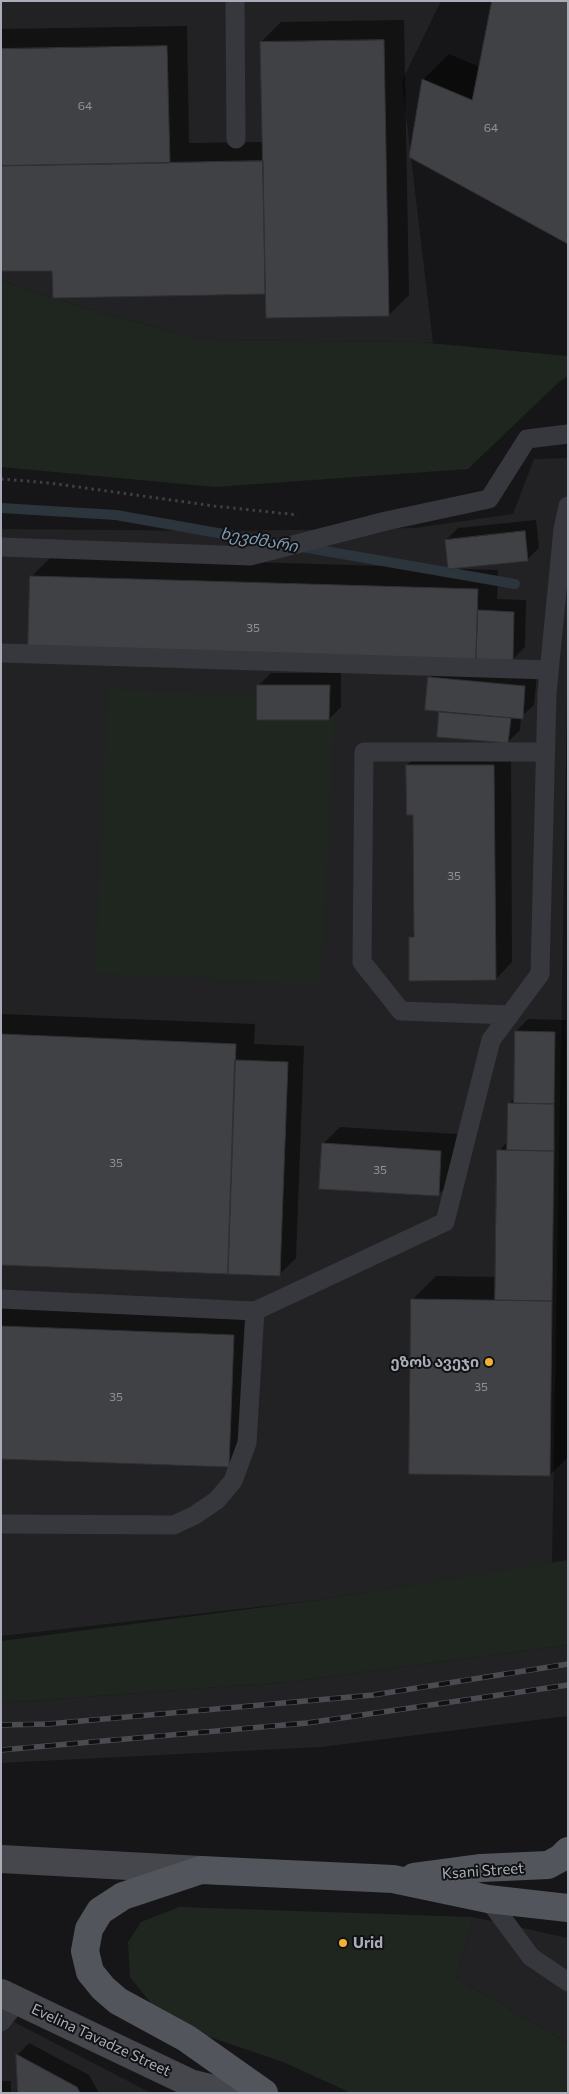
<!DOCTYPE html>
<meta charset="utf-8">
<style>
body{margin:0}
#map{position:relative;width:569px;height:2094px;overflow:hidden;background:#161618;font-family:Commissioner,sans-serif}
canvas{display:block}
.frame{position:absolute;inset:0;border:2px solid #a8adb8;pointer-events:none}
</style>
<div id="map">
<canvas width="569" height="2094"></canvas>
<div class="frame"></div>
</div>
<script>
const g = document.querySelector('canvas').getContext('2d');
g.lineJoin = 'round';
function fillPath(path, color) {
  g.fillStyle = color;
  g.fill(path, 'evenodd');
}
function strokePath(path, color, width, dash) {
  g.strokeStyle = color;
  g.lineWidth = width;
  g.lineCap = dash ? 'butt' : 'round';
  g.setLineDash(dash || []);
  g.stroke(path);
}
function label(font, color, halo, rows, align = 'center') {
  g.font = font + ' Commissioner,"Noto Sans Georgian",sans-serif';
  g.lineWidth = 4;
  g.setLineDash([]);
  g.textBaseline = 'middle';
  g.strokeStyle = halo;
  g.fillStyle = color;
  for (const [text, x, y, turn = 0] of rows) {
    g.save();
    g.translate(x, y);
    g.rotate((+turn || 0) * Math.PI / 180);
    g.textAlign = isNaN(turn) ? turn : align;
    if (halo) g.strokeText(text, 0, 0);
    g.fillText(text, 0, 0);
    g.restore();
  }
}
fillPath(new Path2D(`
 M1,1H441L402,81L433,343L418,342L203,340L85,308L1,281Z
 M568,458V640L552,1563L319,1600L1,1636V529L223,531L415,528L513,514L534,459Z
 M568,1645V1716L321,1747L1,1763V1703L287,1682Z
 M473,1917L568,1938V2043L456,1978Z
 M14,2022L151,2093H1V2032Z`), '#222225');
fillPath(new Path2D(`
 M1,281L85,308L203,340L418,342L568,356V376L560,381L468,469L215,487L1,467Z
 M108,689L335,700L321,984L95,973Z
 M568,1560V1645L287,1682L1,1703V1641L319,1600Z
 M179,1907L473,1917L456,1978L568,2043V2093H351L283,2062L166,2022L130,1977L128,1942L141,1922Z`), '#1e261f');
fillPath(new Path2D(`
 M404,20L409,295L389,315L266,293L54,297L53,269L1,270V29L187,26L189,143L263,142L261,42L281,22Z
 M449,54L480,67L568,243L410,156L424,79Z
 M536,520L539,548L527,560L457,567V569L498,570L497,599L526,600L525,647L513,659L476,658L31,577L52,556L449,568L446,540L458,528Z
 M442,666L537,674L534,705L521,717L520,730L508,742L438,736L440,710L430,678Z
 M271,673H341V707L329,719L259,685Z
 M511,748L512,962L496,979L410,938L416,932L414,813L407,765L424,749Z
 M1,1014L255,1024L254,1044L304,1046L296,1258L279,1275L1,1264Z
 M528,1019L566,1020L568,1457L550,1475L413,1299L436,1276L497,1277L499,1151L508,1141L509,1104L515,1097L516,1031Z
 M340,1127L457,1134L455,1178L438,1195L323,1144Z
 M1,1306L253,1315L248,1446L228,1466L1,1457Z
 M29,2043L89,2075L99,2093H15L19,2088L17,2055Z
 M1,2081H11V2093H1Z`), '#0007');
strokePath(new Path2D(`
 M1,508L116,515L280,544
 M302,547L515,584`), '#2c353c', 10);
const building = new Path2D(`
 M492,1H568V244L409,157L422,79L472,100Z
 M384,40L389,316L266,318L260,42Z
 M167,46L170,163L1,166V49Z
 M263,161L265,294L53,298L52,271H1V166Z
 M525,531L528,561L448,569L445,540Z
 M30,576L478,589L476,660L28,646Z
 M478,610L514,612L513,660H476Z
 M428,677L525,686L523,719L425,710Z
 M257,685H330L329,720H257Z
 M439,712L511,718L508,743L437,737Z
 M406,765H494L496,980L409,981V937H414L413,815H407Z
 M515,1031L555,1032L554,1104L514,1103Z
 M1,1034L236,1044L228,1274L1,1265Z
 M235,1060L288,1062L280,1276L228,1274Z
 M508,1103L554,1104V1151L507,1150Z
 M322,1143L441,1151L439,1196L319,1189Z
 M497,1150L554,1151L552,1301L495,1300Z
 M411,1299L552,1301L550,1476L409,1474Z
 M1,1326L234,1335L229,1467L1,1459Z
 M16,2054L77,2087L80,2093H18Z`);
fillPath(building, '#404145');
strokePath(building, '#303034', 1);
strokePath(new Path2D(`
 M1,479L50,483L214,506L298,515`), '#3d3f44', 3, [2.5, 4]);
strokePath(new Path2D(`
 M235,1L236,139
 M1,547L250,556L386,521L489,499L527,439L568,434
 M1,653L548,670
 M510,1015L401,1011L362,962L364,752H545
 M1,1299L255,1311
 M1,1524L174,1525L195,1515L217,1500L233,1481L247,1443L255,1311L445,1222L491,1040L540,974L547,693L563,529L568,506
 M488,1899L531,1957L568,1982
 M1,2022L18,2001`), '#37383d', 19);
strokePath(new Path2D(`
 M1,1859L201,1870
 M1,1993L190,2083L230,2093`), '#45474d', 28);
strokePath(new Path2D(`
 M414,1877L481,1868L548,1865L561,1858L568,1851
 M264,2093L186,2038L118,2001L103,1988L90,1972L85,1951L89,1929L100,1911L123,1896L201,1870L393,1879L488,1899L568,1908`), '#53555c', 28);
const rail = new Path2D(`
 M1,1725L48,1724L373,1695L568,1664
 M1,1750L307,1723L568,1685`);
strokePath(rail, '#4a4c52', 5.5);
strokePath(rail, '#111113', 4, [11]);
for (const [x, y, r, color] of [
 [489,1362,5,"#f2b134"],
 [343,1943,5,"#f2b134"]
]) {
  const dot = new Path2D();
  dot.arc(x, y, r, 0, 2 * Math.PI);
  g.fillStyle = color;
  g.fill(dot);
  strokePath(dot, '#111113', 2);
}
label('12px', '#8e929b', null, [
 ["64",85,106],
 ["64",491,128],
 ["35",253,628],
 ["35",454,876],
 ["35",116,1163],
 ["35",380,1170],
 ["35",481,1387],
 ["35",116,1397]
]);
label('bold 15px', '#a8adb8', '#111113', [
 ["ეზოს ავეჯი",479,1362],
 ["Urid",353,1943,"left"]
], 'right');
label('15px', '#a8adb8', '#111113', [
 ["Ksani Street",483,1871,-4],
 ["Evelina Tavadze Street",101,2040,25]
]);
label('italic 16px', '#7f9bb3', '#111113', [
 ["ხევძმარი",259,540,10]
]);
</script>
